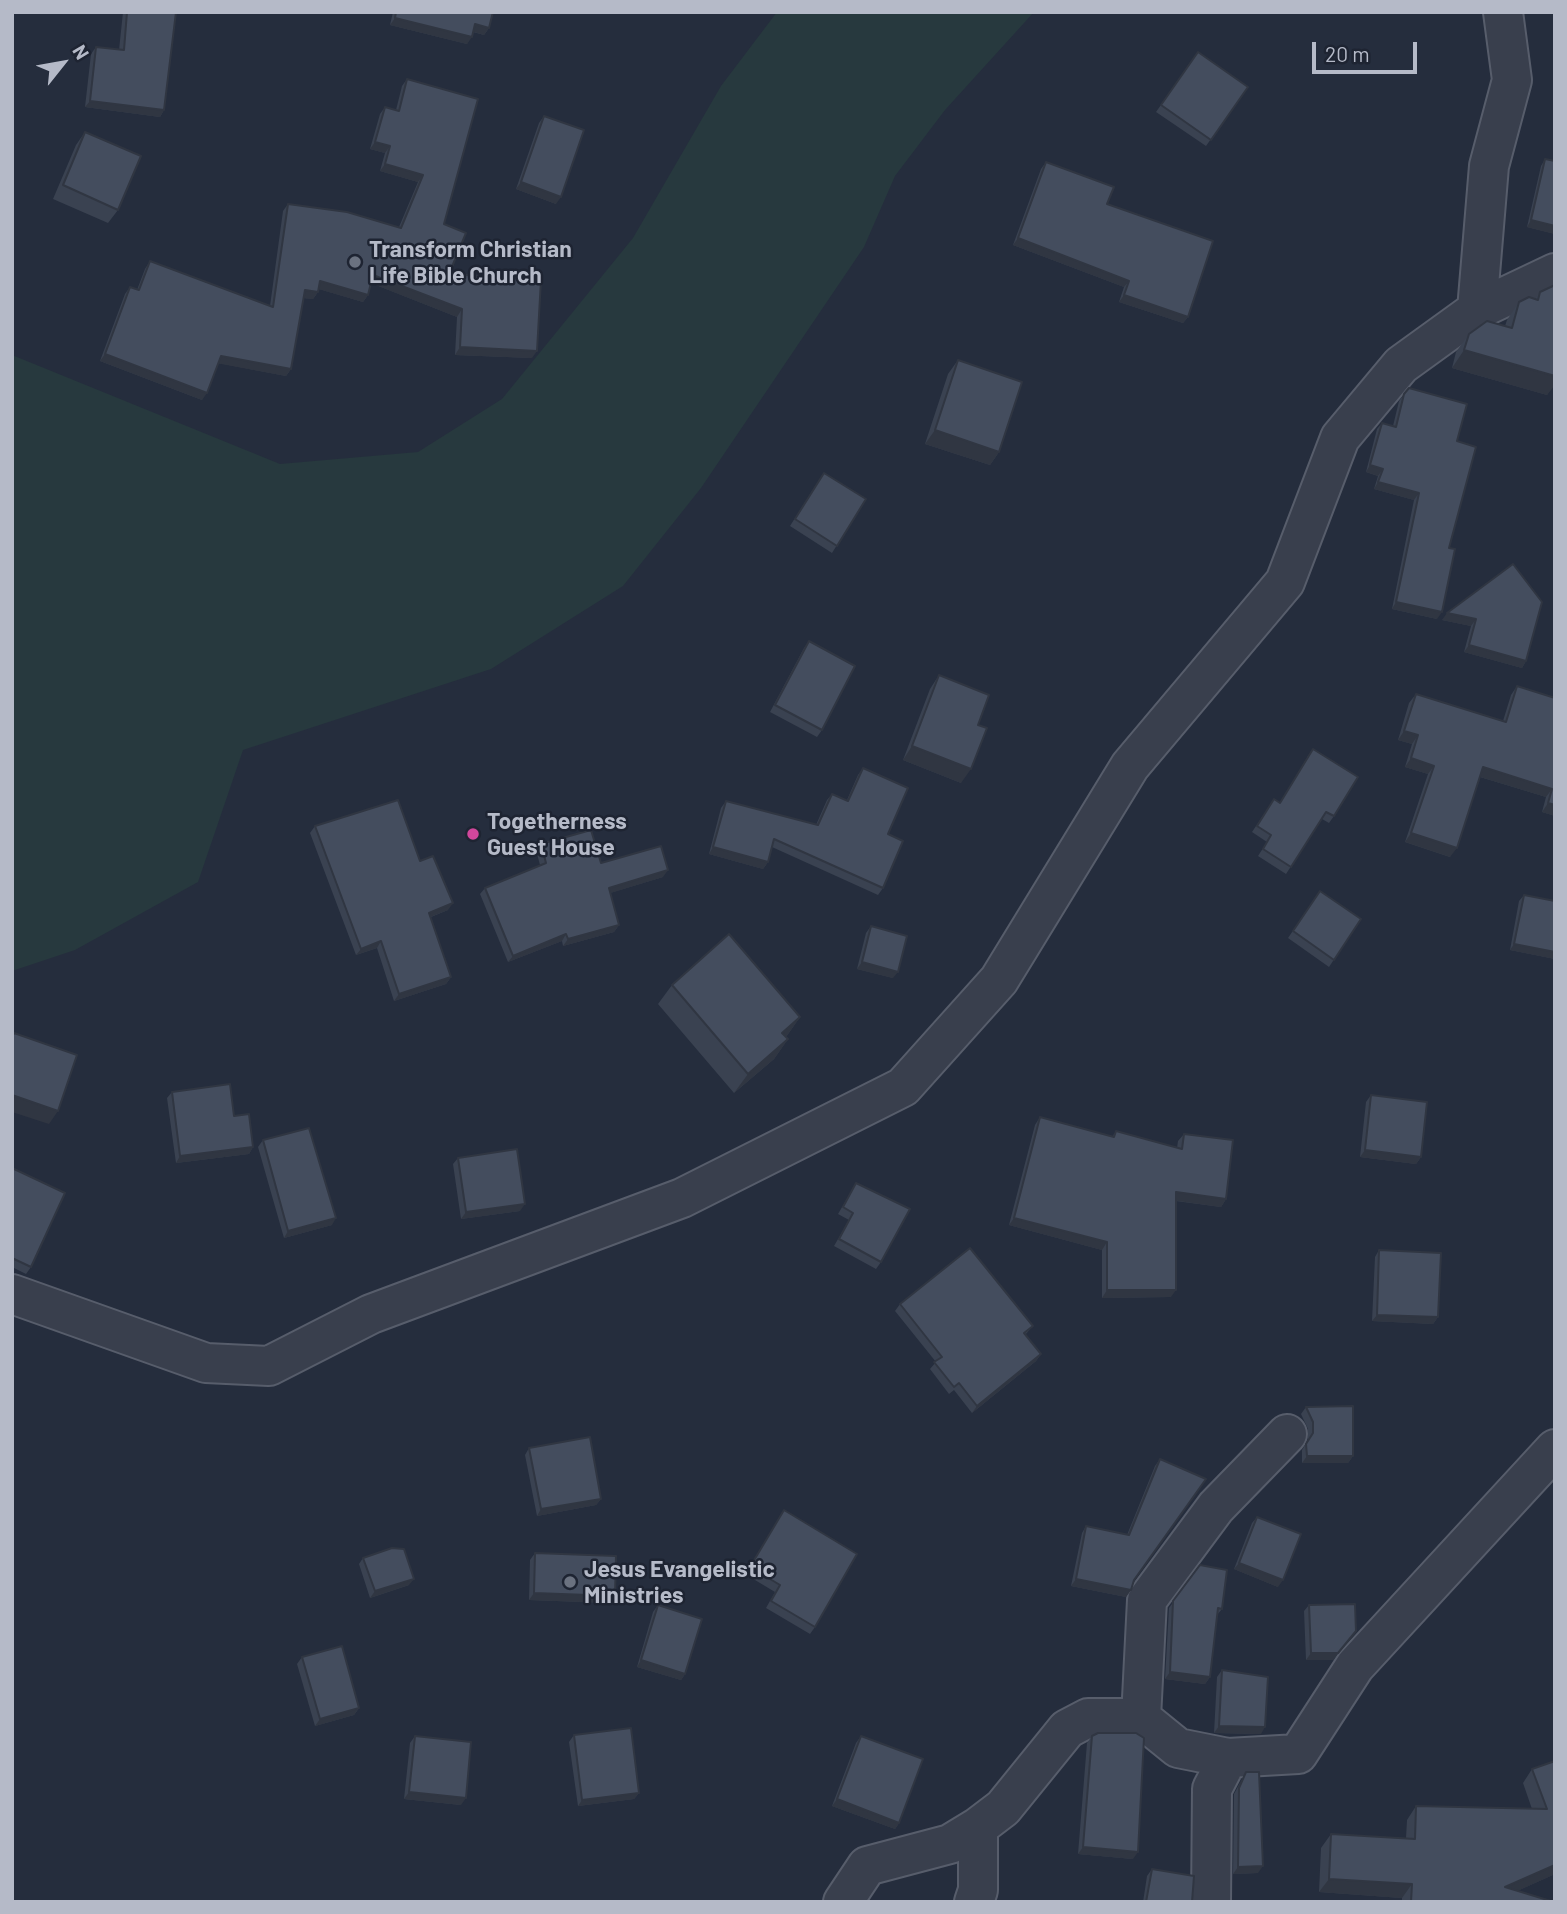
<!DOCTYPE html>
<style>
body{margin:0}
#map{position:relative;width:1567px;height:1914px;overflow:hidden;background:#252d3d;font-family:Barlow,sans-serif}
canvas{display:block}
.frame{position:absolute;inset:0;border:14px solid #b5bac8;pointer-events:none}
.north{position:absolute;left:28px;top:28px;width:70px;height:70px;-webkit-text-stroke:5px #1e2432;paint-order:stroke;rotate:59deg;font-size:19px;font-weight:700;line-height:28px;text-align:center;color:#b5bac8}
.north::after{content:'';display:block;margin:auto;width:24px;height:32px;background:#b5bac8;clip-path:polygon(50% 0,100% 100%,50% 72%,0 100%)}
.scale{position:absolute;left:1312px;top:42px;width:105px;height:32px;box-sizing:border-box;border:4px solid #b5bac8;border-top:0;padding-left:9px;font-size:21px;line-height:24px;white-space:nowrap;color:#b5bac8;-webkit-text-stroke:5px #1e2432;paint-order:stroke}
</style>
<div id="map">
<canvas width="1567" height="1914"></canvas>
<div class="frame"></div>
<div class="north">N</div>
<div class="scale">20 m</div>
</div>
<script>
const g = document.querySelector('canvas').getContext('2d');
g.lineJoin = 'round';
function fillPath(path, color) {
  g.fillStyle = color;
  g.fill(path, 'evenodd');
}
function strokePath(path, color, width, dash) {
  g.strokeStyle = color;
  g.lineWidth = width;
  g.lineCap = dash ? 'butt' : 'round';
  g.setLineDash(dash || []);
  g.stroke(path);
}
function label(font, color, halo, rows, align = 'center') {
  g.font = font + ' Barlow,sans-serif';
  g.lineWidth = 5;
  g.setLineDash([]);
  g.textBaseline = 'middle';
  g.strokeStyle = halo;
  g.fillStyle = color;
  for (const [text, x, y, turn = 0] of rows) {
    g.save();
    g.translate(x, y);
    g.rotate((+turn || 0) * Math.PI / 180);
    g.textAlign = isNaN(turn) ? turn : align;
    if (halo) g.strokeText(text, 0, 0);
    g.fillText(text, 0, 0);
    g.restore();
  }
}
fillPath(new Path2D(`
 M777,12H1034L945,110L895,176L864,247L701,488L623,586L491,669L243,750L198,882L75,950L12,971V355L280,464L418,452L502,399L633,238L721,86Z`), '#27393e');
const minor = new Path2D(`
 M1477,310L1489,166L1512,80L1503,12
 M12,1294L206,1363L269,1366L371,1314L682,1198L903,1087L999,980L1130,766L1285,582L1340,438L1401,365L1477,310L1555,273
 M1141,1718L1147,1600L1216,1507L1287,1434
 M843,1902L867,1866L950,1844L978,1827L1003,1808L1067,1729L1088,1718H1141L1178,1748L1228,1758
 M974,1902L978,1890V1827
 M1211,1902L1212,1789L1228,1758L1298,1754L1355,1666L1555,1449`);
strokePath(minor, '#575d6b', 42);
strokePath(minor, '#393f4d', 38);
fillPath(new Path2D(`
 M123,12H176L164,110L160,117L85,107L91,54L96,47L119,50Z
 M393,12H493L489,28L484,35L473,32L467,44L390,25Z
 M1198,52L1248,87L1206,146L1156,112Z
 M407,79L444,224L449,274L532,358L455,355L457,317L371,283L368,295L363,302L319,289L318,292L313,299L304,298L291,369L286,376L218,363L202,400L100,361L125,294L130,287L137,290L145,269L150,261L270,306L283,211L288,204L399,227L418,182L380,171L385,153L370,149L380,114L385,107L396,110L402,86Z
 M544,116L556,204L516,189L539,123Z
 M85,132L118,210L108,223L53,199L76,145Z
 M1545,159L1555,161V234L1527,227L1541,166Z
 M1046,162L1107,204L1188,317L1183,323L1119,302L1124,287L1013,245L1041,169Z
 M1540,292L1554,384L1547,395L1452,368L1456,352L1469,334L1505,326L1507,320L1519,302L1535,299Z
 M958,360L999,452L990,465L925,444L948,374Z
 M1409,388L1457,441L1449,548L1437,619L1392,609L1414,500L1374,489L1378,476L1366,472L1377,429L1382,423L1393,426L1399,401Z
 M819,480L866,499L832,553L790,526Z
 M1513,564L1526,661L1522,668L1464,652L1471,626L1442,620Z
 M809,641L822,730L817,737L770,712L804,648Z
 M939,675L978,725L961,783L903,760L930,689Z
 M1517,686L1555,698V816L1542,812L1546,797L1480,777L1450,857L1405,842L1428,774L1405,767L1412,744L1398,740L1409,703L1416,694L1503,721L1511,695Z
 M1308,756L1334,816L1329,823L1322,819L1286,874L1258,856L1267,842L1252,832L1274,799L1280,803Z
 M863,768L888,834L883,888L878,895L772,847L768,862L763,869L709,854L721,808L726,801L816,825L827,800L832,794L847,800L858,775Z
 M315,826L420,861L448,910L431,917L451,977L446,984L394,1001L377,948L356,955L310,833Z
 M541,844L601,863L663,877L610,893L619,925L614,932L563,946L562,941L508,962L480,894L485,888L540,865L536,850Z
 M1320,891L1361,919L1329,967L1288,938Z
 M1524,895L1555,901V959L1510,950L1519,901Z
 M871,926L893,978L857,969L866,933Z
 M672,985L800,1017L786,1037L788,1039L774,1059L734,1093L658,1004Z
 M172,1092L234,1116L253,1147L249,1154L176,1163L167,1098Z
 M1371,1095L1421,1157L1416,1164L1360,1157L1366,1102Z
 M1040,1117L1112,1137L1116,1131L1177,1148L1178,1141L1184,1134L1226,1199L1221,1207L1176,1201L1171,1297L1102,1298V1250L1009,1225L1035,1125Z
 M263,1140L332,1225L284,1238L258,1147Z
 M458,1158L520,1211L461,1219L453,1164Z
 M12,1168L31,1267L26,1274L12,1267Z
 M856,1183L881,1262L876,1269L834,1246L849,1220L838,1214Z
 M1379,1250L1438,1317L1433,1324L1372,1321L1375,1257Z
 M900,1304L1033,1326L1025,1335L1041,1354L1036,1361L972,1413L954,1390L949,1394L930,1369L936,1362L895,1311Z
 M1306,1407L1353,1456L1348,1463H1302V1450L1308,1440V1429L1301,1414Z
 M529,1448L601,1499L596,1505L537,1516L525,1455Z
 M1160,1459L1134,1580L1131,1590L1126,1597L1071,1586L1082,1533L1086,1526L1127,1535L1155,1466Z
 M784,1510L815,1627L810,1634L766,1608L775,1592L745,1574Z
 M1257,1517L1278,1587L1234,1569L1252,1523Z
 M535,1553L615,1596L610,1603L529,1600L530,1560Z
 M363,1558L409,1585L370,1598L359,1564Z
 M1200,1565L1222,1609L1217,1615L1210,1677L1205,1684L1165,1679L1169,1608Z
 M658,1605L685,1674L681,1680L637,1667L653,1612Z
 M1309,1605L1356,1631L1333,1660H1306L1304,1611Z
 M302,1657L359,1708L354,1715L315,1726L297,1664Z
 M1222,1670L1261,1734L1214,1733L1217,1677Z
 M574,1735L639,1793L634,1799L578,1806L569,1742Z
 M415,1736L461,1805L404,1799L410,1743Z
 M861,1736L899,1823L895,1829L832,1806L856,1743Z
 M1092,1736L1133,1859L1078,1854L1087,1743Z
 M1555,1761V1874L1517,1891L1554,1902H1402V1898L1319,1892L1321,1848L1331,1834L1406,1838L1407,1820L1416,1806L1532,1809L1523,1783L1532,1769Z
 M1246,1772L1258,1873L1233,1874L1234,1794Z
 M1152,1869L1192,1902H1143L1147,1876Z`), '#3a4251');
fillPath(new Path2D(`
 M395,18L472,37L467,44L390,25Z
 M475,24L489,28L484,35L471,31Z
 M90,101L164,110L160,117L85,107Z
 M375,142L390,146L385,153L370,149Z
 M385,164L423,175L418,182L380,171Z
 M521,182L561,197L556,204L516,189Z
 M1531,220L1555,226V234L1527,227Z
 M1018,238L1129,281L1124,287L1013,245Z
 M373,275L462,309L457,317L368,282Z
 M320,281L368,295L363,302L315,288Z
 M305,290L318,292L313,299L300,298Z
 M1124,295L1188,317L1183,323L1119,302Z
 M460,347L537,351L532,358L455,355Z
 M1464,350L1555,376V385L1547,395L1452,368Z
 M105,354L207,393L202,400L100,361Z
 M221,356L291,369L286,376L216,363Z
 M935,430L999,452L990,465L925,444Z
 M1370,465L1383,469L1378,476L1366,472Z
 M1378,482L1419,493L1414,500L1374,489Z
 M1396,602L1442,612L1437,619L1392,609Z
 M1447,613L1476,619L1471,626L1442,620Z
 M1469,645L1526,661L1522,668L1464,652Z
 M1404,731L1418,735L1412,744L1398,740Z
 M912,746L971,769L961,783L903,760Z
 M1411,758L1434,766L1428,774L1405,767Z
 M1483,767L1552,789L1546,797L1477,776Z
 M1548,803L1555,805V816L1542,812Z
 M1411,833L1457,848L1450,857L1405,842Z
 M713,847L768,862L763,869L709,854Z
 M668,870L663,877L604,895L609,888Z
 M453,903L448,910L425,919L429,913Z
 M619,925L614,932L563,946L568,939Z
 M566,934L562,941L508,962L513,956Z
 M381,941L377,948L356,955L361,949Z
 M1514,944L1555,952V959L1510,950Z
 M862,962L898,972L893,978L857,969Z
 M451,977L446,984L394,1001L399,994Z
 M800,1017L786,1037L782,1033Z
 M788,1039L774,1059L734,1093L748,1074Z
 M12,1095L58,1111L49,1124L12,1112Z
 M253,1147L249,1154L176,1163L180,1156Z
 M1365,1150L1421,1157L1416,1164L1360,1157Z
 M1176,1192L1226,1199L1221,1207L1171,1200Z
 M525,1204L520,1211L461,1219L466,1212Z
 M336,1218L332,1225L284,1238L288,1231Z
 M1014,1218L1107,1242L1102,1250L1009,1225Z
 M1107,1290H1176L1171,1297L1102,1298Z
 M1377,1315L1438,1317L1433,1324L1372,1321Z
 M1041,1354L1036,1361L972,1413L977,1406Z
 M1307,1456H1353L1348,1463H1302Z
 M601,1499L596,1505L537,1516L541,1509Z
 M1239,1563L1283,1580L1278,1587L1234,1569Z
 M414,1579L409,1585L370,1598L375,1591Z
 M1076,1579L1131,1590L1126,1597L1071,1586Z
 M534,1593L615,1596L610,1603L529,1600Z
 M1356,1631L1333,1660H1306L1311,1653Z
 M641,1660L685,1674L681,1680L637,1667Z
 M1170,1672L1210,1677L1205,1684L1165,1679Z
 M359,1708L354,1715L315,1726L320,1719Z
 M1219,1726L1265,1727L1261,1734L1214,1733Z
 M409,1792L466,1798L461,1805L404,1799Z
 M639,1793L634,1799L578,1806L582,1800Z
 M837,1799L899,1823L895,1829L832,1806Z
 M1083,1847L1138,1852L1133,1859L1078,1854Z
 M1555,1865V1874L1495,1901L1505,1887Z
 M1263,1866L1258,1873L1233,1874L1238,1867Z
 M1329,1879L1412,1884L1402,1898L1319,1892Z`), '#303642');
const building = new Path2D(`
 M127,12H176L164,110L90,101L96,47L124,50Z
 M396,12H493L489,28L475,24L472,37L395,18Z
 M1198,52L1248,87L1211,140L1161,105Z
 M407,79L478,99L444,224L466,233L449,274L541,280L537,351L460,347L462,309L373,275L368,295L320,281L318,292L305,290L291,369L221,356L207,393L105,354L130,287L139,290L150,261L273,307L288,204L347,212L401,228L423,175L385,164L390,146L375,142L385,107L399,111Z
 M544,116L584,130L561,197L521,182Z
 M85,132L141,156L118,210L63,185Z
 M1545,159L1555,161V226L1531,220Z
 M1046,162L1114,187L1107,204L1213,241L1188,317L1124,295L1129,281L1018,238Z
 M1555,285V376L1464,350L1469,334L1487,321L1512,328L1519,302L1529,297L1538,300L1540,292Z
 M958,360L1022,382L999,452L935,430Z
 M1409,388L1467,404L1457,441L1476,447L1449,548L1455,549L1442,612L1396,602L1419,493L1378,482L1383,469L1370,465L1382,423L1396,427L1404,394Z
 M824,473L866,499L837,546L795,519Z
 M1513,564L1542,602L1526,661L1469,645L1476,619L1447,613Z
 M809,641L855,666L822,730L775,705Z
 M939,675L989,695L978,725L987,728L971,769L912,746Z
 M1517,686L1555,698V805L1548,803L1552,789L1483,767L1457,848L1411,833L1434,766L1411,758L1418,735L1404,731L1416,694L1506,722Z
 M1313,749L1358,777L1334,816L1326,812L1291,867L1263,849L1271,835L1257,826L1274,799L1280,803Z
 M863,768L908,788L888,834L903,841L883,888L774,839L768,862L713,847L726,801L818,825L832,794L848,801Z
 M398,800L420,861L433,856L453,903L429,913L451,977L399,994L381,941L361,949L315,826Z
 M591,830L601,863L661,846L668,870L609,888L619,925L568,939L566,934L513,956L485,888L546,863L541,844Z
 M1320,891L1361,919L1334,960L1293,931Z
 M1524,895L1555,901V952L1514,944Z
 M871,926L907,936L898,972L862,962Z
 M729,934L800,1017L782,1033L788,1039L748,1074L672,985Z
 M14,1033L77,1055L58,1111L12,1095V1037Z
 M230,1084L234,1116L249,1114L253,1147L180,1156L172,1092Z
 M1371,1095L1427,1102L1421,1157L1365,1150Z
 M1040,1117L1114,1137L1116,1131L1182,1149L1184,1134L1233,1140L1226,1199L1176,1192V1290H1107V1242L1014,1218Z
 M309,1128L336,1218L288,1231L263,1140Z
 M517,1149L525,1204L466,1212L458,1158Z
 M12,1168L65,1193L31,1267L12,1258Z
 M856,1183L910,1209L881,1262L839,1239L853,1213L843,1207Z
 M970,1248L1033,1326L1024,1333L1041,1354L977,1406L959,1383L954,1387L934,1362L942,1357L900,1304Z
 M1379,1250L1441,1253L1438,1317L1377,1315Z
 M1353,1406V1456H1307L1306,1444L1313,1433V1422L1306,1407Z
 M590,1437L601,1499L541,1509L529,1448Z
 M1160,1459L1206,1479L1134,1580L1131,1590L1076,1579L1086,1526L1129,1535Z
 M784,1510L857,1554L815,1627L771,1601L780,1585L750,1567Z
 M1257,1517L1301,1534L1283,1580L1239,1563Z
 M392,1548L404,1549L414,1579L375,1591L363,1558Z
 M535,1553L616,1556L615,1596L534,1593Z
 M1200,1565L1227,1570L1222,1609L1218,1608L1210,1677L1170,1672L1173,1601Z
 M1355,1604L1356,1631L1338,1653H1311L1309,1605Z
 M658,1605L702,1619L685,1674L641,1660Z
 M342,1646L359,1708L320,1719L302,1657Z
 M1222,1670L1268,1677L1265,1727L1219,1726Z
 M631,1728L639,1793L582,1800L574,1735Z
 M1098,1733H1136L1144,1738L1138,1852L1083,1847L1092,1736Z
 M415,1736L471,1742L466,1798L409,1792Z
 M861,1736L923,1759L899,1823L837,1799Z
 M1555,1761V1865L1505,1887L1554,1902H1411L1412,1884L1329,1879L1331,1834L1415,1839L1416,1806L1547,1809L1532,1769Z
 M1246,1772H1259L1263,1866L1238,1867L1239,1788Z
 M1152,1869L1194,1876L1192,1902H1146Z`);
fillPath(building, '#444d5e');
strokePath(building, '#303642', 2);
for (const [x, y, r, color] of [
 [355,262,7,"#6b7280"],
 [473,834,7,"#d1479c"],
 [570,1582,7,"#6b7280"]
]) {
  const dot = new Path2D();
  dot.arc(x, y, r, 0, 2 * Math.PI);
  g.fillStyle = color;
  g.fill(dot);
  strokePath(dot, '#1e2432', 2.5);
}
label('bold 23px', '#b5bac8', '#1e2432', [
 ["Transform Christian",369,249],
 ["Life Bible Church",369,275],
 ["Togetherness",487,821],
 ["Guest House",487,847],
 ["Jesus Evangelistic",584,1569],
 ["Ministries",584,1595]
], 'left');
</script>
